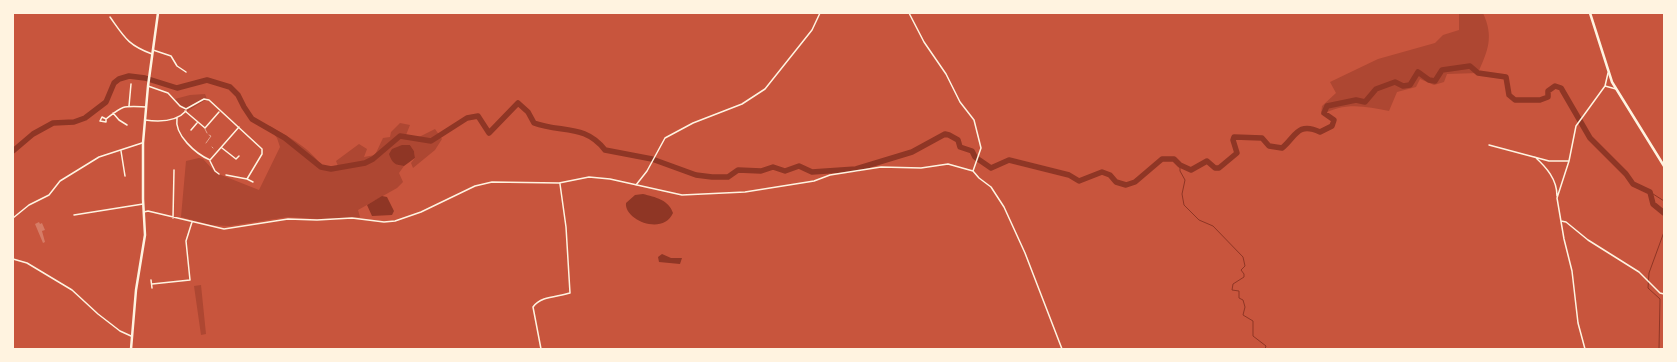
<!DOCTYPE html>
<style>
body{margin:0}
#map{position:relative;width:1677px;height:362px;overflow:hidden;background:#c8553d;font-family:"Varela Round",sans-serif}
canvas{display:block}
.frame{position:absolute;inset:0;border:14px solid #fff3e0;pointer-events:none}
</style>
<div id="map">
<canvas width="1677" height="362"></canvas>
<div class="frame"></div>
</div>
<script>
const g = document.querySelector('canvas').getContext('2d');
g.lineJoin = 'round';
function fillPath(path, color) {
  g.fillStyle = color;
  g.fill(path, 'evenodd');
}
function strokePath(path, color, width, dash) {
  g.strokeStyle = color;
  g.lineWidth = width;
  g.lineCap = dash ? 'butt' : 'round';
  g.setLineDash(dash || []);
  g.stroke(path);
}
fillPath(new Path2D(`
 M1459,13H1483C1494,37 1488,50 1478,73L1447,74L1444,82L1434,85L1420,79L1416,87L1397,92L1389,111C1365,106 1344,102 1321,115L1322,106L1336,93L1330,82L1378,59L1435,43L1443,35L1459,30Z
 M205,94L207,99L188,111L184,110L175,99L190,95Z
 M400,123L410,125L406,135L419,137L435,129L442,139L435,150L413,168L411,163L415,158L414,151L410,145L397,165L404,166L399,173L403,182L397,188L358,210L360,217L318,219L288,217L229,226L211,225L181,217L186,161L199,158L203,159L216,173L259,190L280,147L277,138L269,128L270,126C288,137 311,148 322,167L331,169L338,166L336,161L359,144L367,149L364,157L375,155L383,138L390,137L391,132Z
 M201,285L206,334L201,335L194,286Z`), '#ae4732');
fillPath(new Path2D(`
 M402,145H410L414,151L415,158L404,166C395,165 392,163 389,154L392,149Z
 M643,194C655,197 669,200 673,213C663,236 624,220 626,203L635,195Z
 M382,196L387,197L394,211L392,215L372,216L367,205Z
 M662,254L671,258H682L680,264L659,262L658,257Z`), '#8f3625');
strokePath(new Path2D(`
 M1180,165V171L1185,180L1182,194L1184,205L1199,220L1213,226L1243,257L1245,266L1241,270L1244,274V277L1233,284L1232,290L1239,291V298L1243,300L1245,307L1243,315L1253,321V336L1266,346L1265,349
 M1650,192L1664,201
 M1659,349L1660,299L1648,288L1649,273L1664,232`), '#8f3625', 1);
strokePath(new Path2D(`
 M13,151L33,134L53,123L74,122L85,118L106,102L114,83L119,79L129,76L145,78L177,88L207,80L230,87L238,95L244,107L252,119L285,138L321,167L331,169L365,163L373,159L400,136L431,141L467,118L478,116L489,133L518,103L528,112L534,123C562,133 585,124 605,150L652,159L696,175L712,177H728L738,170L761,171L773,167L785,171L799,166L812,172L856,169L912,152L945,134L949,135L958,140L960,147L972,151L975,157L991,168L1009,160L1069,175L1079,181L1102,172L1110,175L1116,182L1126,185L1135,182L1162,159H1174L1180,165L1191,170L1207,161L1215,168H1219L1237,153L1233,140L1234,137L1262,138L1269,146L1282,148C1295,138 1297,121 1320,132L1332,126L1334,120L1324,113L1327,106L1356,100L1365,102L1376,89L1395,82L1403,86L1410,85L1418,72L1429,80L1435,81L1442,70L1470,66L1478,73L1506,77L1509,95L1515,100H1540L1548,97V91L1555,86L1561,88L1590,138L1626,174L1633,184L1650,192L1653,204L1664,213`), '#8f3625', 5.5);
fillPath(new Path2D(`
 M39,222L40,224L42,223L45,230L42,231L45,242L43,243L35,224Z`), '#d67c66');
strokePath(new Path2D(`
 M205,129L207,133
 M206,143L211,136L209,135
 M212,147L213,148`), '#fff3e0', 0.5);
strokePath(new Path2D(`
 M909,13L924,42L946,74L960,102L974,120L981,148L973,171
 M110,17C125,38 128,45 152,54
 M153,50L171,56L177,66L186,72
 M1608,73L1605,86L1616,89
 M148,86L168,93L180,106L186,109L204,99L209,100L262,149V154L247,179L226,175
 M129,106L131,84
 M185,111L205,128L219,112
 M113,113L119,120L127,125
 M177,118C174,135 196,154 210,160
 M106,119L102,117L100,121L106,122V119C124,105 122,106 146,107
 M145,120C159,122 176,122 186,111
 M191,130L197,123
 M1489,145L1549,161H1569
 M222,148L236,159L239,156
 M121,151L125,176
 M1535,157C1546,167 1557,179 1557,196
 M210,160L239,127
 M210,161L215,171L219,174
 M973,171L979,178L991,187L1004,207L1025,253L1062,349
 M247,179L253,182
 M636,185L647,171L665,138L693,123L742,104L765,89L812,30L820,13
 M144,212L148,211L224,229L288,219L317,220L352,218L384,222L395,221L421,212L475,186L492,182L559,183L589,177L610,179L682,195L745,192L814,181L830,175L881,167L921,168L948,164L973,171
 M74,215L143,204
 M13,218L29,205L49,195L60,181L99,157L142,143
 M173,218L174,170
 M1561,221L1566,222L1588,240L1639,272L1660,293L1664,294
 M13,259L27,263L72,290L98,314L120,331L131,336
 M151,280L152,288
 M152,284L190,280L186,241L192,222
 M541,349L533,307C541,296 557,297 570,293L566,227L560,184
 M1585,349L1578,323L1572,271L1564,239L1557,198L1569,161L1576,126L1605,86`), '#fff3e0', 1.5);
strokePath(new Path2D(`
 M1590,13L1612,82L1664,166
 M131,349L136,290L145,235L143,199V143L148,86L158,13`), '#fff3e0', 2.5);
</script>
